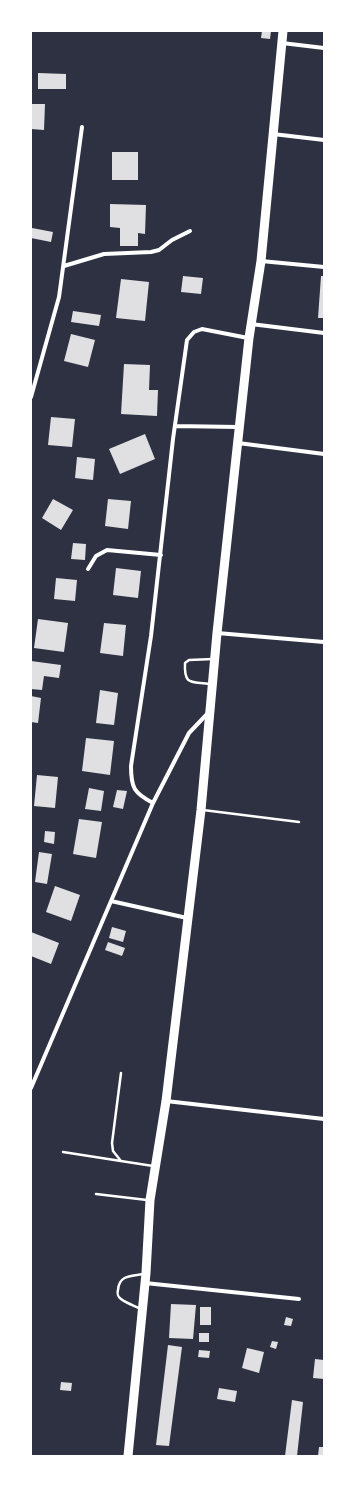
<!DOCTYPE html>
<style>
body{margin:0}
#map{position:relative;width:355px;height:1487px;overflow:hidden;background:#2d3142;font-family:Poppins,sans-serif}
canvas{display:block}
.frame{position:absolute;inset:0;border:32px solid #fff;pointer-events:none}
</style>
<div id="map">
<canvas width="355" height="1487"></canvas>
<div class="frame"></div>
</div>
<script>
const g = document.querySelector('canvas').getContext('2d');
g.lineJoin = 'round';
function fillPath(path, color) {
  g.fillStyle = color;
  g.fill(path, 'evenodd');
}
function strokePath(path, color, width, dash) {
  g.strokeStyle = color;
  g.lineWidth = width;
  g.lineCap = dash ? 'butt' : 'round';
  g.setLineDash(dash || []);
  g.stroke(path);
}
fillPath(new Path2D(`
 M262,31H271L270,39L261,38Z
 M38,73L66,74V89H38Z
 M31,104H45L44,130L31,129Z
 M112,152H138V180H112Z
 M110,204L146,205L145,234L138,233V246H120V228L110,227Z
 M32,228L53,232L51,242L31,238Z
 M183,276L203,278L201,294L181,292Z
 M321,276H324V318H318Z
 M121,279L149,282L145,321L116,318Z
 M73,311L101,315L99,326L71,322Z
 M71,334L95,340L88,367L64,361Z
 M124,364L150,365L149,390H158L157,416L121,414Z
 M51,417L75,419L72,447L48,445Z
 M145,434L155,459L120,474L109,449Z
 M77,457L95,459L93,480L75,478Z
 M53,499L73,510L61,530L42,518Z
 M108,499L131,501L128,529L105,526Z
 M73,543L86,544L85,560L71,559Z
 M116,568L141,571L138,598L113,595Z
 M56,578L77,580L75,601L54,599Z
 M38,619L68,623L64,652L34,648Z
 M104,623L126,625L123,656L100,653Z
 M31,661L61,665L59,678L44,676L42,690L31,689Z
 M100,690L118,693L114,725L96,723Z
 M31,696L41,698L38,723L31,722Z
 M86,738L114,741L110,775L82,771Z
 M37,775L58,777L55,808L34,806Z
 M89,788L104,791L101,811L85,809Z
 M117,790L127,791L123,809L113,807Z
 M79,819L102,822L96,858L73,854Z
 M45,831L55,832L54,844L44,842Z
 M39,852L52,854L47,884L35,882Z
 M55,886L80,895L71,921L46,912Z
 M112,927L126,931L123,942L109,938Z
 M31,932L59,943L51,964L31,956Z
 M108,942L125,948L122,956L105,950Z
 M171,1304L196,1305L193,1339L169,1338Z
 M200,1307H211V1325H200Z
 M286,1317L293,1319L291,1326L284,1325Z
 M199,1333H209V1342H199Z
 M272,1341L278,1342L276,1349L270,1347Z
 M168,1345L182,1347L169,1446L156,1445Z
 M247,1348L264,1352L259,1373L242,1368Z
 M199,1350L210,1351L209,1358L198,1357Z
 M315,1359L324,1360V1379L313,1378Z
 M61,1382L72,1383L71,1391L60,1390Z
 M219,1388L237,1391L235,1402L217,1399Z
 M292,1400L303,1402L297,1456H285Z
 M319,1447H324V1456H318Z`), '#e0e0e3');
strokePath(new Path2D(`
 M210,684C191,681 184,686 185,663L189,660L213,659
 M203,810L299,822
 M63,1152L153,1166
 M121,1161L113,1151L112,1143L121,1073
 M96,1194L147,1200
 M141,1309C135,1306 126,1303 121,1299C118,1297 117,1293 118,1290C119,1275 131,1276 144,1274`), '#fff', 2.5);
strokePath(new Path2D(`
 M282,43L324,48
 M273,134L324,140
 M261,261L324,267
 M64,266L104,254L151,252L159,250L172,240L190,231
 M251,324L324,333
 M31,397L59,297L82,127
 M175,426L238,427
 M238,443L324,454
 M88,569L96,556L107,550L161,555
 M217,633L324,642
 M153,803C134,793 131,788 131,766L151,636L173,439L187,340L194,332L202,329L248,338
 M111,901L187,918
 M31,1088L153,803L189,733L209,712
 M166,1101L324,1119
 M145,1283L299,1299`), '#fff', 4);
strokePath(new Path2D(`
 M128,1456L146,1273L150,1200L166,1101L201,810L217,633L249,338L261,261L283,31`), '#fff', 9);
</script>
